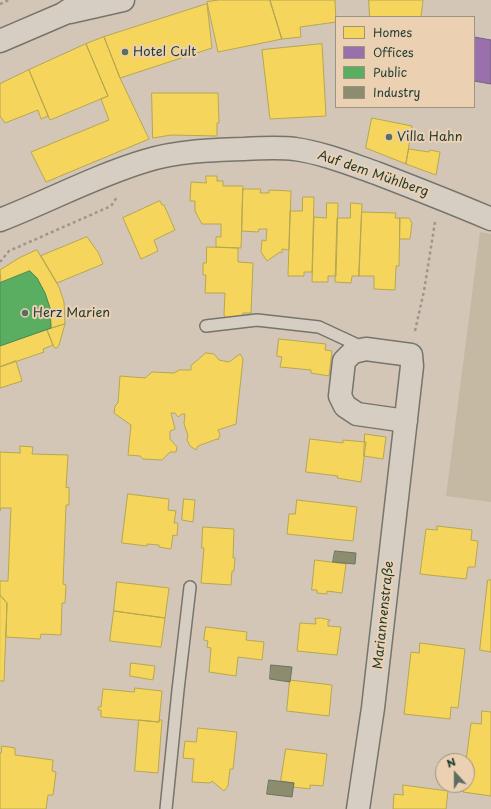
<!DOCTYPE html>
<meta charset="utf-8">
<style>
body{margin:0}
#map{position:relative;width:491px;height:809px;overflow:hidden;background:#d3c6b6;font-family:"Playpen Sans",sans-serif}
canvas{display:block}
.legend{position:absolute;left:335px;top:16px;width:140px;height:92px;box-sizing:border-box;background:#ebd0b2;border:1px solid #999580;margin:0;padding:5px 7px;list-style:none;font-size:12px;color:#1f3d34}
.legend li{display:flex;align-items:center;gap:8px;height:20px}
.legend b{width:20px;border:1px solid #999580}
.north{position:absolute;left:435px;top:753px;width:40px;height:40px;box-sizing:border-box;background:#ebd0b2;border:1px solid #999580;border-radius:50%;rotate:339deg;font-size:11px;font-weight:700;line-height:16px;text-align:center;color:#1f3d34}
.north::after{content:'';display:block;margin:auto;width:14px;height:18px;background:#5e6d62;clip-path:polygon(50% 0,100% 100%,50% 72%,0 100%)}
</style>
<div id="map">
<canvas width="491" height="809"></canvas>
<ul class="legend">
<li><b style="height:11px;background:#f6d55c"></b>Homes</li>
<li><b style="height:11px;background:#9970ab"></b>Offices</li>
<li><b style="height:11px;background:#5aae61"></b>Public</li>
<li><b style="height:11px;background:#8c8c6e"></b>Industry</li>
</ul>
<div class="north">N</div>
</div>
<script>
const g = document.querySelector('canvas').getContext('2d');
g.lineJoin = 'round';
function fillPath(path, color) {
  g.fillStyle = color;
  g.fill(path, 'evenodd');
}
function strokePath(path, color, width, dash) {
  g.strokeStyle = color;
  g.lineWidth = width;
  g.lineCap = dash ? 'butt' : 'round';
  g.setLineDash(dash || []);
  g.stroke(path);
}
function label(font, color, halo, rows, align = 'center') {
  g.font = font + ' "Playpen Sans",sans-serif';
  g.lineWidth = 4;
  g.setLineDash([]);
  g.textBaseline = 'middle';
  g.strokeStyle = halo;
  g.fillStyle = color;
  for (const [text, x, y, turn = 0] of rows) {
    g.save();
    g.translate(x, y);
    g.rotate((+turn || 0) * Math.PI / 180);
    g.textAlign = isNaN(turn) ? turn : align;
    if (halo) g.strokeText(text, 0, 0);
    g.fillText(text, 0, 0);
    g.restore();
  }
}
fillPath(new Path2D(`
 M480,232L491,234V502L446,496Z`), '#c6b9a3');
const homes = new Path2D(`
 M219,0H270L282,39L218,52L207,2Z
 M270,0H335L336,22L300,27L301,37L282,39Z
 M369,0H423L421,17H370Z
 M207,4L212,48L120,78L104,37Z
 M104,37L120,78L149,139L46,182L31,152L109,120L101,99L108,96L86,44Z
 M86,44L108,96L50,120L29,70Z
 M322,44L326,116L270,119L262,50Z
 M29,70L48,116L41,119L38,110L5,123L0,116V84Z
 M152,93H218L219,123H217V136L171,135L153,138Z
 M372,118L412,126L406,164L366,148Z
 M409,149L429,152L430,150L440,152L436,175L406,164Z
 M206,176H217V181H223V186H243L241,248L216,247V237H221V224H202L195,211V201H190L191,182L206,183Z
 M243,189H261L260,193H269V190L291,191L289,250L282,249V253L280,252L267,261L261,252L262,240L266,241L267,229H259L258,232L242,231Z
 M303,197H314L312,272H304V276H288L290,211H302Z
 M160,201L162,205H164L175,230L154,240L158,251L141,259L123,218Z
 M327,203H338L336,276H328V282H312L314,217L326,218Z
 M351,203L362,204L359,276H352L351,283L335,282L337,218H350Z
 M362,212L396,213L395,218H400L399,266H396L395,290L374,289V276H359Z
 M400,218H409L412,223L410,239H400Z
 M87,237L98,252L103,264L57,283L41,256Z
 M207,247L238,248V262L253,263L251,313H243V316L229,322L224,315L225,293H205L206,275H203V263H206Z
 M37,250L59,287L64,302L65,324L51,328L50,308L45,293L37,278L30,271L1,283L0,270L19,258Z
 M65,324L59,345L57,348H55L53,345L47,330Z
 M47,330L53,345L43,349L44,352L0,367V346Z
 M279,339L326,344L325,350L332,351L329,376L311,373V370L280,367L282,357L277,356Z
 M206,353L214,354L219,360L229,362L240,354L243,359L236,424L218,430L220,435L218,440L217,439L198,446L196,450L190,446L187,440L188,435L184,424L185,414H182L178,417L175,413H171L175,429L170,431V439L177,447L176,452H170L162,460L143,459L140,456L128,455L131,425L114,413L115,406L118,403L120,376L145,378L152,372L174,373L179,370H191V366Z
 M16,361L22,381L0,388V367Z
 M365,434L386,437L383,459L364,456Z
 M310,439L343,443V440L366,442L361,482L337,478L338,476L306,472Z
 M20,446L33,447L32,454L68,455L66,488L69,487V505H66L63,584L66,585L65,603H62L61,635L41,634L40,639L6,637L7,603L0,595V581H8L11,508H1L0,511V452L20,453Z
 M128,494L169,499L168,510L176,511L174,523H178L177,536L173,535L171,549L159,547V545L147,544V546L122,543Z
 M184,499L195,500L193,522L182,520Z
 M297,500L357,507L353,541L287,534L289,514H295Z
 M437,526L472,530L471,540L478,541L475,567H468L466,579L420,574L426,529L437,530Z
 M203,527L234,529L233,558H235L234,571H232L231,585L201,583L204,548H202Z
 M315,560L346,564L342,593L327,591V594L317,593V590H312Z
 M488,580H491V652L480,650Z
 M117,582L169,588L165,618L114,611Z
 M0,595L7,603L4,681H0Z
 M114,611L165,618L161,647L110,641Z
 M321,618L330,620V621H328V626L341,627L337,655L297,651L300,623L316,624L315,619Z
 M206,627L247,632L246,640L264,642L262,660L238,657L236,676L209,672L211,648L207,647L208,641L204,640Z
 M420,643L465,649L458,708L451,707L450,719L404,714L411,652L419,653Z
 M131,663L155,666L153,680L130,676Z
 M290,680L332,685L329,716L287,711Z
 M135,688L162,691L159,722L101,717V710H98V707H101L103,689L134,692Z
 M482,711L491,712V796L463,792L464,785H467L466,761L471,723L481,724Z
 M139,720L159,722V720H162L158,773L135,771Z
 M198,728L237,732L233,769H230L228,786L224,791L212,781L210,783L192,782L194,759L183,758L185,741L196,742Z
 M2,746L15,748V755L53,760L52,771L56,772L53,795H48L46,809H0V753H1Z
 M286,749L327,754L323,786L310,785V789L293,787L294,783L281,781Z
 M403,785L448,791L446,809H393L394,794L403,795Z`);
fillPath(homes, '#f6d55c');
strokePath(homes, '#b6a750', 1);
const offices = new Path2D(`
 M474,37L491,40V84L474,81Z`);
fillPath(offices, '#9970ab');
strokePath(offices, '#746187', 1);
const public = new Path2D(`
 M30,271L37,278L45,293L50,308L51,328L0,346V283Z`);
fillPath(public, '#5aae61');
strokePath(public, '#488c54', 1);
const industry = new Path2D(`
 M335,551L356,553L355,564L333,562Z
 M271,665L292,667L290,682L270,679Z
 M269,780L294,783L292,797L267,794Z`);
fillPath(industry, '#8c8c6e');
strokePath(industry, '#6b745d', 1);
const lane = new Path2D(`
 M206,326L257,320L319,327L362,347
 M166,809L178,690L190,587`);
const street = new Path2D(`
 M0,220C49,201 95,176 145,161C177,151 211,150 244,149C261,148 278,147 295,149C323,153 350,164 376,173C415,188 453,203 491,219
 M358,809L373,708L412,366L411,355L366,349L353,352L344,361L340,396L345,406L357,414L406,421`);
const secondary = new Path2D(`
 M70,12L123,0
 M0,41L63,14L84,0`);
strokePath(lane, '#76756c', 14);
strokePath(street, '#76756c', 25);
strokePath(secondary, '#76756c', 25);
strokePath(new Path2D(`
 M0,4L9,0
 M0,262L9,251L111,206L117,197
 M415,331L424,291L435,222`), '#9b978f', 2.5, [3, 3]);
strokePath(lane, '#d7cec3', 11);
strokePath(street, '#d7cec3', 22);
strokePath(secondary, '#d7cec3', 22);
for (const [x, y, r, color] of [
 [125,52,4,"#5e6d62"],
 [389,137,4,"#5e6d62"],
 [25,313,4,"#5e6d62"]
]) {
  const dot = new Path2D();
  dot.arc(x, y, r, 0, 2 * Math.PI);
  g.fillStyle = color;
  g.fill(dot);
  strokePath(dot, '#ebd0b2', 1.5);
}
label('13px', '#1f3d34', '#ebd0b2', [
 ["Hotel Cult",133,52],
 ["Villa Hahn",397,137],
 ["Herz Marien",33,313]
], 'left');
label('13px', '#1f3d34', '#ebd0b2', [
 ["Auf dem Mühlberg",373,174,19],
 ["Mariannenstraße",384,615,-84]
]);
</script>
